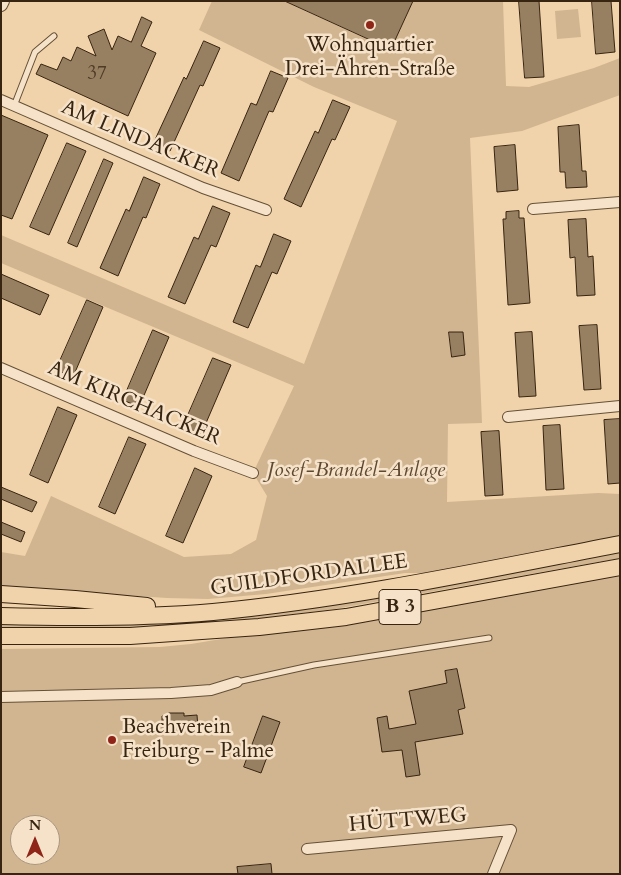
<!DOCTYPE html>
<meta charset="utf-8">
<style>
body{margin:0}
#map{position:relative;width:621px;height:875px;overflow:hidden;background:#f0d3aa;font-family:Cardo,serif}
canvas{display:block}
.frame{position:absolute;inset:0;border:2px solid #372411;pointer-events:none}
.north{position:absolute;left:10px;top:815px;width:50px;height:50px;box-sizing:border-box;background:#f5e2c8;border:1px solid #a9967f;border-radius:50%;rotate:0deg;font-size:14px;font-weight:700;line-height:20px;text-align:center;color:#372411}
.north::after{content:'';display:block;margin:auto;width:18px;height:22px;background:#8f2418;clip-path:polygon(50% 0,100% 100%,50% 72%,0 100%)}
</style>
<div id="map">
<canvas width="621" height="875"></canvas>
<div class="frame"></div>
<div class="north">N</div>
</div>
<script>
const g = document.querySelector('canvas').getContext('2d');
g.lineJoin = 'round';
function fillPath(path, color) {
  g.fillStyle = color;
  g.fill(path, 'evenodd');
}
function strokePath(path, color, width, dash) {
  g.strokeStyle = color;
  g.lineWidth = width;
  g.lineCap = dash ? 'butt' : 'round';
  g.setLineDash(dash || []);
  g.stroke(path);
}
function label(font, color, halo, rows, align = 'center') {
  g.font = font + ' Cardo,serif';
  g.lineWidth = 5;
  g.setLineDash([]);
  g.textBaseline = 'middle';
  g.strokeStyle = halo;
  g.fillStyle = color;
  for (const [text, x, y, turn = 0] of rows) {
    g.save();
    g.translate(x, y);
    g.rotate((+turn || 0) * Math.PI / 180);
    g.textAlign = isNaN(turn) ? turn : align;
    if (halo) g.strokeText(text, 0, 0);
    g.fillText(text, 0, 0);
    g.restore();
  }
}
fillPath(new Path2D(`
 M212,1H285L391,49L413,1H503L506,86L529,87L594,68L620,58V95L522,131L470,138L482,423L448,424L447,502L598,493L620,494V538L434,573H405L266,594L208,599L167,598L1,587V552L25,556L51,496L184,557L231,554L256,540L267,496L253,473L294,386L1,263V235L304,364L397,121L314,87L199,30Z
 M578,9L581,37L557,39L555,11Z
 M620,551V558L335,609L247,620L129,629H1V622L81,624Z
 M620,573V874H1V649L160,647L191,644ZM20,825H50V855H20Z`), '#d1b590');
const building = new Path2D(`
 M285,1H413L391,49Z
 M519,1H539L544,77L525,78Z
 M592,1H611L615,52L596,54Z
 M142,17L152,22L141,46L156,53L128,116L36,74L41,64L57,70L63,57L71,61L77,47L96,56L88,36L104,29L112,50L118,36L131,42Z
 M204,41L220,48L203,86L200,85L170,151L153,144L184,77L186,79Z
 M271,71L288,78L273,112L269,111L239,181L221,173L251,103L256,105Z
 M333,100L350,107L335,140L332,139L301,207L284,199L315,131L318,133Z
 M1,115L48,135L12,219L1,215Z
 M579,125L582,171H586L587,187L566,188L565,172H560L558,127Z
 M67,143L86,151L49,235L30,227Z
 M515,145L518,190L497,192L494,147Z
 M104,159L113,163L77,247L68,243Z
 M144,177L160,184L146,218L143,217L118,276L100,268L126,209L129,211Z
 M213,206L230,213L216,247L211,245L185,304L168,297L194,237L198,239Z
 M519,211V218H524L530,303L508,305L503,219H506V212Z
 M586,219L588,257L593,256L595,295L577,296L575,257L570,258L568,220Z
 M274,234L291,241L277,274L272,272L248,328L233,322L256,265L260,267Z
 M1,274L49,295L40,315L1,298Z
 M87,300L103,307L73,377L56,370Z
 M597,325L601,389L584,390L579,326Z
 M153,330L169,337L139,407L123,400Z
 M449,332H463L465,355L452,357Z
 M532,332L536,396L519,397L515,333Z
 M213,358L231,365L200,437L182,429Z
 M58,407L77,415L48,483L30,475Z
 M620,419V483L608,484L604,420Z
 M560,425L564,489L546,490L543,426Z
 M499,431L503,495L485,496L481,432Z
 M129,437L146,444L115,514L99,507Z
 M195,468L212,476L183,543L166,536Z
 M1,487L37,502L32,512L1,499Z
 M1,522L25,532L21,542L1,534Z
 M457,669L465,708L458,710L463,734L415,742L420,775L406,777L402,750L382,752L377,718L387,716L389,729L416,724L409,691L447,683L445,671Z
 M169,713H184V716L197,715L198,728H184V732L170,733V728H162V716H169Z
 M263,716L280,722L261,773L244,767Z
 M271,864L272,874H238L237,867Z`);
fillPath(building, '#977f61');
strokePath(building, '#372411', 1);
const service = new Path2D(`
 M14,106L35,52L54,36
 M237,682L314,665L489,638`);
const minor = new Path2D(`
 M1,100L203,188L266,210
 M533,209L620,202
 M1,368L194,451L253,473
 M508,417L620,406
 M1,697L171,693L211,690L237,682
 M307,849L511,830L493,874`);
const tertiary = new Path2D(`
 M1,5L3,1`);
const trunk = new Path2D(`
 M1,594L75,599L147,606
 M1,616C72,618 143,618 213,612C350,599 485,570 620,544
 M1,636H130L259,627L346,617L620,567`);
strokePath(service, '#655037', 7);
strokePath(minor, '#655037', 12);
strokePath(tertiary, '#655037', 14);
strokePath(trunk, '#372411', 18);
strokePath(service, '#f5e2c8', 5);
strokePath(minor, '#f5e2c8', 10);
strokePath(tertiary, '#f5e2c8', 12);
strokePath(trunk, '#f0d3aa', 16);
for (const [x, y, r, color] of [
 [370,25,5,"#8f2418"],
 [112,740,5,"#8f2418"]
]) {
  const dot = new Path2D();
  dot.arc(x, y, r, 0, 2 * Math.PI);
  g.fillStyle = color;
  g.fill(dot);
  strokePath(dot, '#f5e2c8', 2);
}
label('19px', '#4f3b25', null, [
 ["37",97,75]
]);
for (const [x, y, w] of [
 [400,607,42]
]) {
  const box = new Path2D();
  box.roundRect(x - w / 2, y - 17.5, w, 35, 4);
  g.fillStyle = '#f5e2c8';
  g.fill(box);
  strokePath(box, '#372411', 1);
}
label('bold 20px', '#372411', null, [
 ["B 3",400,607]
]);
label('21px', '#372411', '#f5e2c8', [
 ["Wohnquartier",370,46],
 ["Drei-Ähren-Straße",370,70],
 ["Beachverein",122,728,"left"],
 ["Freiburg - Palme",122,752,"left"]
]);
label('21px', '#372411', '#f5e2c8', [
 ["AM LINDACKER",140,140,23],
 ["AM KIRCHACKER",134,404,23],
 ["GUILDFORDALLEE",309,576,-8],
 ["HÜTTWEG",408,821,-5]
]);
label('italic 21px', '#5e4831', '#f5e2c8', [
 ["Josef-Brandel-Anlage",356,471]
]);
</script>
